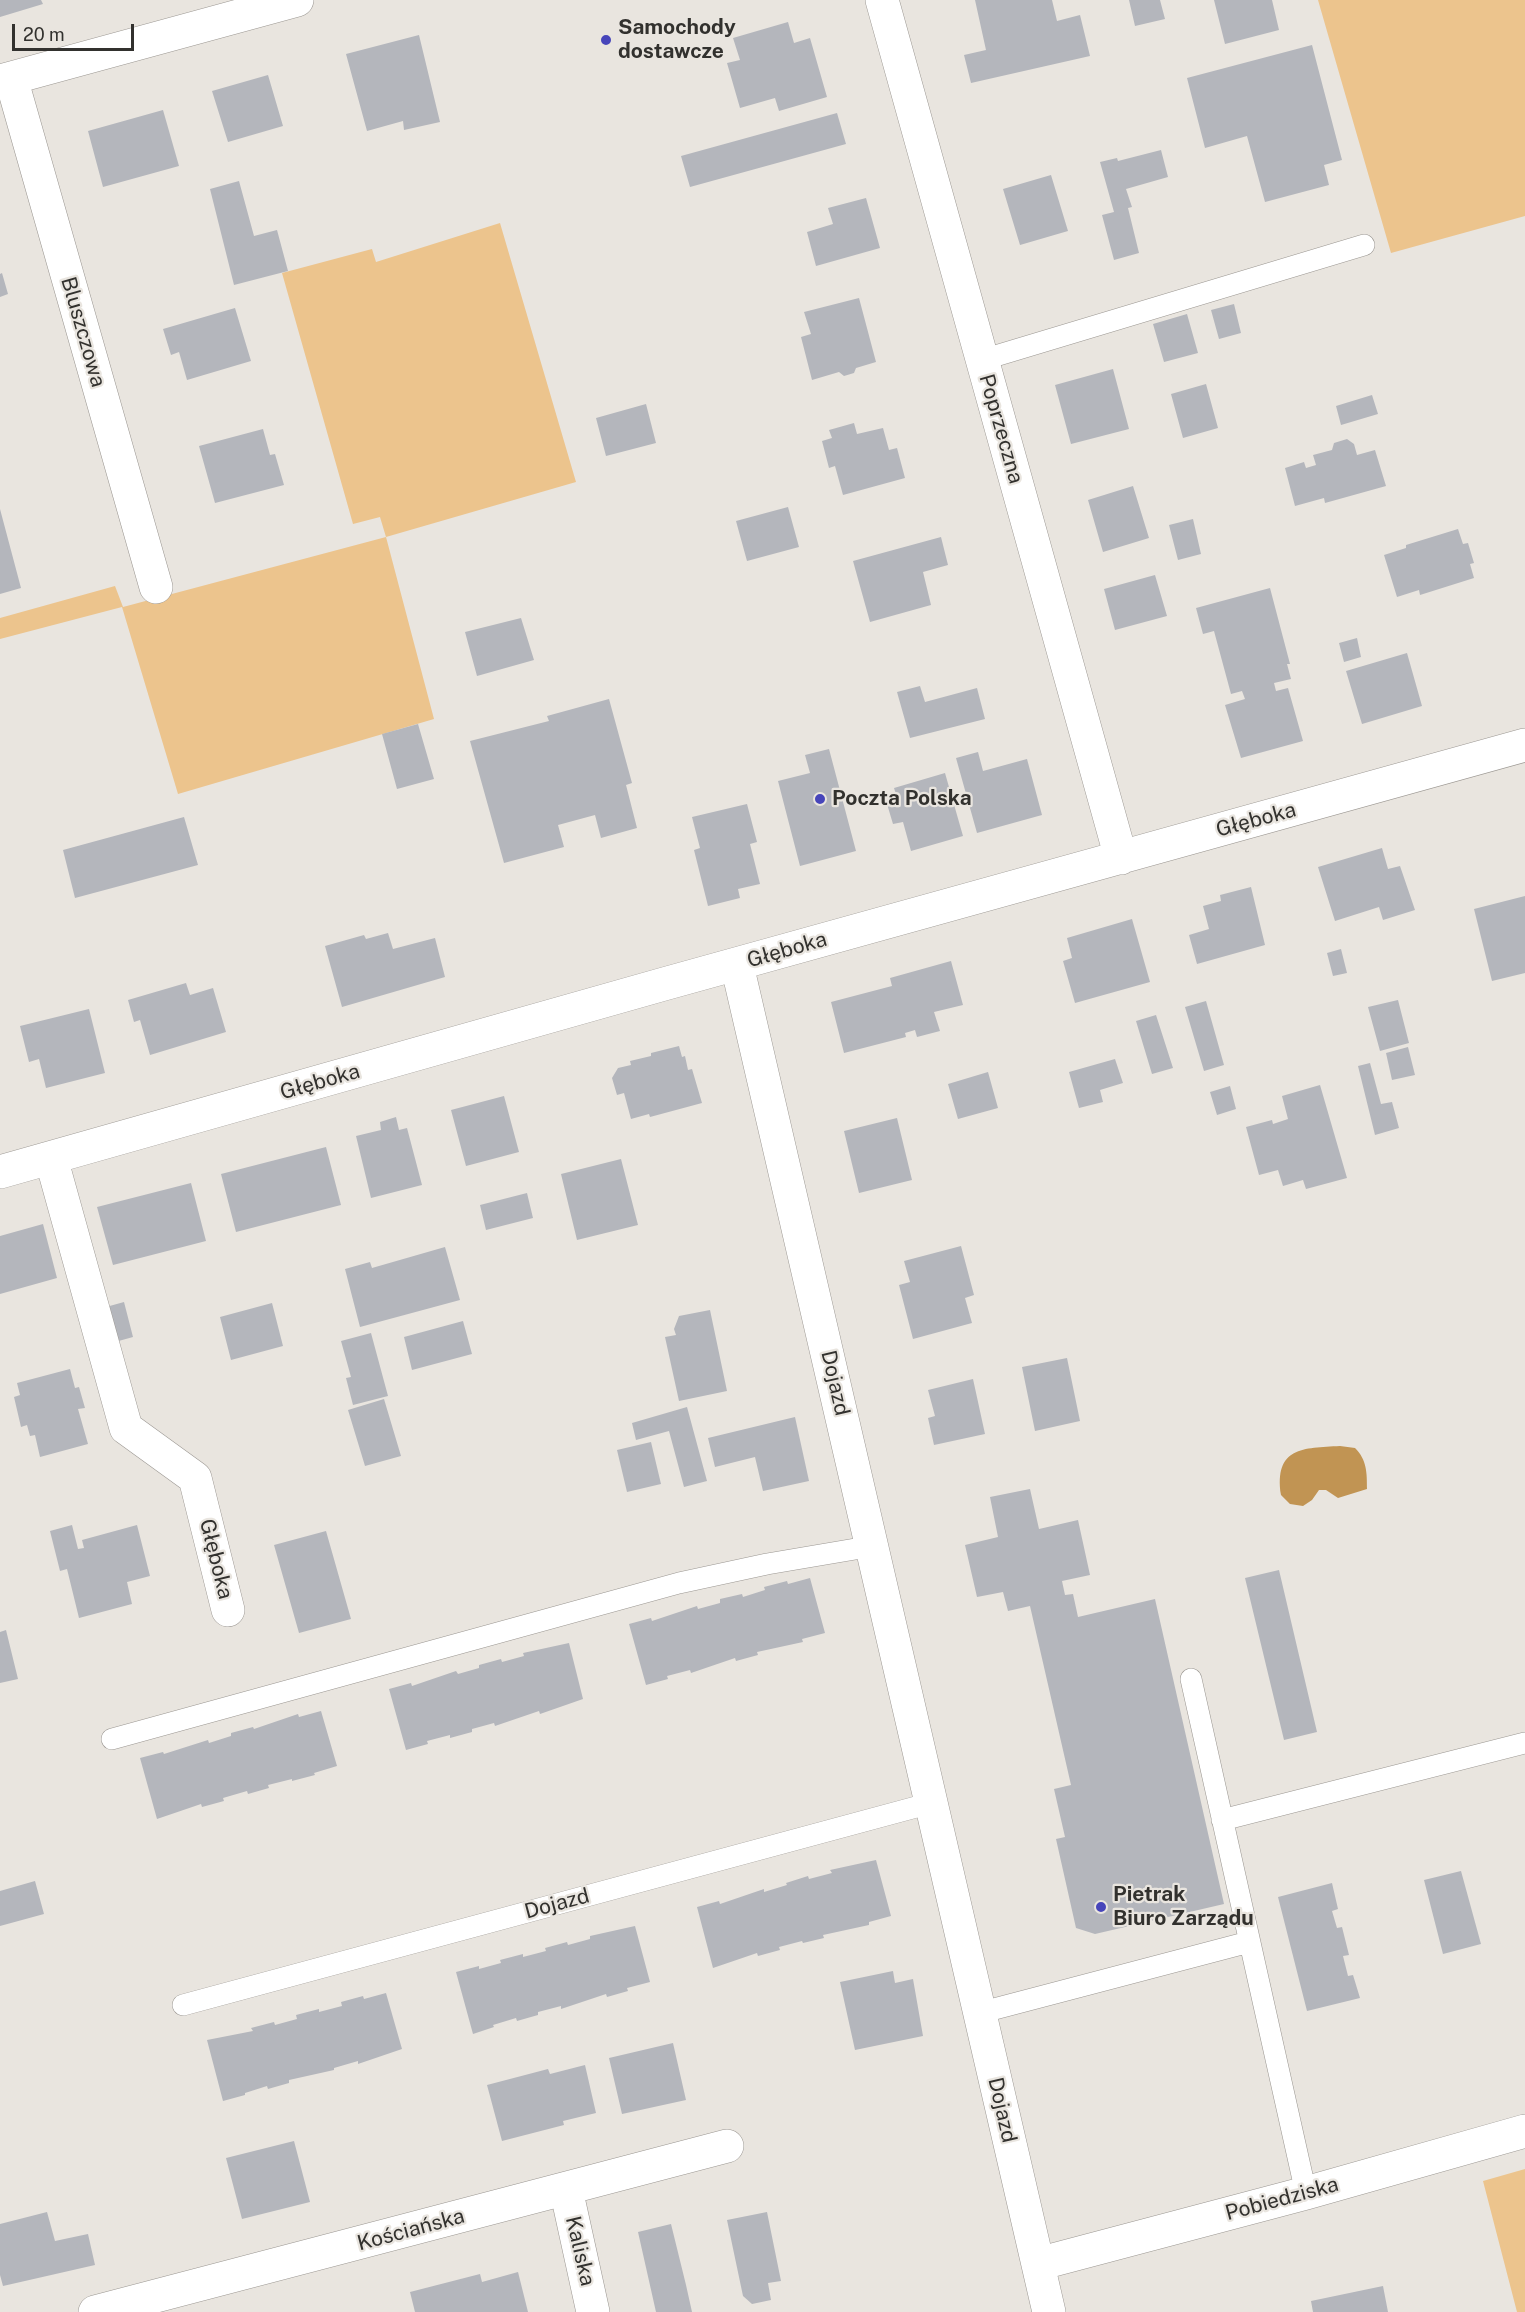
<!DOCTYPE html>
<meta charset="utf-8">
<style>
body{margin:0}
#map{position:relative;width:1525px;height:2312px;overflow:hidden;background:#e9e5df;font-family:"Public Sans",sans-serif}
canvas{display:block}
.scale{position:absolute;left:12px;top:24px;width:122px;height:27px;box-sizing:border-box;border:3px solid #32312e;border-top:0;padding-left:8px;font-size:18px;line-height:21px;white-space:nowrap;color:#32312e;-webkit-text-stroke:4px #e9e5df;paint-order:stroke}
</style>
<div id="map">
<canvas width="1525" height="2312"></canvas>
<div class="scale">20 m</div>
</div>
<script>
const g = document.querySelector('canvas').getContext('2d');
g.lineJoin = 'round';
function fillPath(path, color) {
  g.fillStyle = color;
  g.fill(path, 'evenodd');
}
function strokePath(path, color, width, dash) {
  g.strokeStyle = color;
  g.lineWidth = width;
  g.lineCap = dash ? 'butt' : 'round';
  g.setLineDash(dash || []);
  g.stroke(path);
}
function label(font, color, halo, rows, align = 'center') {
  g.font = font + ' "Public Sans",sans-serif';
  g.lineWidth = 4.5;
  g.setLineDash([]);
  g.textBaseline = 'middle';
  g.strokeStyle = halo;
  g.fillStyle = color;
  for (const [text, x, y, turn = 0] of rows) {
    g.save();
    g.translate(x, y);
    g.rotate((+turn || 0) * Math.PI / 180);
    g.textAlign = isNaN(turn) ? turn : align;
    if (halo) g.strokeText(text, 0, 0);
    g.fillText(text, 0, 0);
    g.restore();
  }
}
fillPath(new Path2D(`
 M1318,0H1525V216L1391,253Z
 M500,223L576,482L386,537L434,719L178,794L122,607L0,639V618L115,586L123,607L386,537L380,517L353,524L282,273L372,249L376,262Z
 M1525,2169V2312H1517L1483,2181Z`), '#ecc48d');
fillPath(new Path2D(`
 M1340,1446L1355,1448C1367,1460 1367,1473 1367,1489L1338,1498L1326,1490H1319L1312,1500L1303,1506L1290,1504L1281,1495C1274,1447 1303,1448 1340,1446Z`), '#c19453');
fillPath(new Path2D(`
 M0,0H41L43,4L0,17Z
 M975,0H1052L1057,21L1080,15L1090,56L971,83L964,55L986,50Z
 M1129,0H1160L1165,19L1135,26Z
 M1214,0H1272L1279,30L1225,44Z
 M788,22L794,43L810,38L827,97L779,111L775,98L740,108L727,63L740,60L733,38Z
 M419,35L440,122L404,130L403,121L367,131L346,54Z
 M1312,45L1342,160L1324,165L1329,185L1265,202L1247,136L1205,148L1187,78Z
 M268,75L283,126L228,142L212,91Z
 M163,110L179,166L103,187L88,131Z
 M837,113L846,144L690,187L681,156Z
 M1161,150L1168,177L1126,189L1132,207L1128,208L1139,253L1114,260L1102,215L1114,212L1100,162L1117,158L1118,161Z
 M1051,175L1068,231L1020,245L1003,189Z
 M239,181L254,236L277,230L288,271L234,285L210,189Z
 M866,198L880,248L816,266L807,232L833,224L828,208Z
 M2,273L8,294L0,297V274Z
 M859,298L876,362L856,368L854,373L844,376L839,372L812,380L801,337L811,334L804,312Z
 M1234,304L1241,333L1219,339L1211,310Z
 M235,308L251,361L187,380L179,352L171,355L163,329Z
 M1187,314L1198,353L1164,362L1153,324Z
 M1113,369L1129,429L1071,444L1055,385Z
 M1206,384L1218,428L1183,438L1171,394Z
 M1372,395L1378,414L1341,425L1336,406Z
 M646,404L656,443L606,456L596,418Z
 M854,423L857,434L883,428L889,450L897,448L905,478L843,495L835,466L829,468L822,441L832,438L829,430Z
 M263,429L270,455L275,454L284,485L215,503L199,446Z
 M1347,439L1354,444L1357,455L1375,450L1386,486L1325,503L1324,498L1295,506L1285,468L1304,462L1306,468L1316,465L1313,455L1332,450L1334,443Z
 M1133,486L1149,538L1103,552L1088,500Z
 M788,507L799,547L747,561L736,521Z
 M0,509L21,588L0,594Z
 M1193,519L1201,554L1178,560L1169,525Z
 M1458,529L1463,544L1468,543L1474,563L1470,564L1474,578L1420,595L1419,590L1397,597L1384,555L1406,548V545Z
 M941,537L948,565L923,572L931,605L870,622L853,561Z
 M1155,575L1167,616L1115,630L1104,589Z
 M1270,588L1290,664H1287L1291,679L1274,683L1276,691L1288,688L1303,741L1241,758L1225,705L1245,699L1242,691L1231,694L1214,631L1203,634L1196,608Z
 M521,618L534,660L477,676L465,632Z
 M1357,638L1361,657L1344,662L1339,643Z
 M1407,653L1422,706L1362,724L1346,671Z
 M920,686L925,702L977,688L985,719L910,738L897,692Z
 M609,699L632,783L626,785L637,828L601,838L595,815L558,825L564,847L504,863L470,741L549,721L547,716Z
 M418,724L434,779L397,789L382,734Z
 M829,749L856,851L800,866L778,781L810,773L805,755Z
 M978,752L983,771L1027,759L1042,815L977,833L956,758Z
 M945,773L963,836L911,851L903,822L893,824L887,804L898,801L894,788Z
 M747,804L757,842L750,844L760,884L738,889L740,898L708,906L694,850L700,848L692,817Z
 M184,817L198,865L75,898L63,850Z
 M1382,848L1388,869L1400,866L1415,910L1383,920L1379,907L1335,921L1318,867Z
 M1251,887L1265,945L1197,964L1189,935L1209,929L1203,906L1221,901L1220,895Z
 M1525,896V973L1492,981L1474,909Z
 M1132,919L1150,982L1075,1003L1063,961L1072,958L1067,938Z
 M388,933L393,949L435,938L445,977L342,1007L325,946L364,935L366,939Z
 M1341,949L1347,973L1333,976L1327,953Z
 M951,961L963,1005L934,1012L940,1031L917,1037L915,1030L905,1033L906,1037L844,1053L831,1002L892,986L890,978Z
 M186,983L190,995L213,988L226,1032L150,1055L140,1020L134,1022L128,1000Z
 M1398,1000L1409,1043L1380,1051L1368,1007Z
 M1206,1001L1224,1065L1204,1071L1185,1007Z
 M89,1009L105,1073L46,1088L39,1059L29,1062L20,1026Z
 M1156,1015L1173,1068L1152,1074L1136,1021Z
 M679,1046L682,1057L685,1056L688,1070L692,1069L702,1103L650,1117L649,1114L631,1119L624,1093L617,1095L612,1078L618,1068L631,1065L630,1061L651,1056V1053Z
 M1408,1047L1415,1075L1392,1080L1386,1053Z
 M1115,1059L1123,1083L1100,1090L1103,1102L1079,1108L1069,1072Z
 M1370,1063L1381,1104L1392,1102L1399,1128L1375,1135L1358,1066Z
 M988,1072L998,1108L958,1119L948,1084Z
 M1320,1085L1347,1178L1306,1189L1303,1180L1283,1186L1278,1170L1259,1175L1246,1127L1272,1120L1273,1124L1288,1119L1282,1096Z
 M1230,1086L1236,1109L1217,1115L1210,1092Z
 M504,1096L519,1152L466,1166L451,1110Z
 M396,1117L399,1130L407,1128L422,1185L371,1198L356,1136L381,1130L380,1122Z
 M897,1118L912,1180L859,1193L844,1131Z
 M326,1147L341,1205L236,1232L221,1174Z
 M621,1159L638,1225L577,1240L561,1174Z
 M191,1183L206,1241L113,1265L97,1207Z
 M527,1193L533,1218L486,1230L480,1205Z
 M43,1224L57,1278L0,1294V1236Z
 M961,1246L974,1295L965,1298L972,1323L913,1339L899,1285L910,1282L904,1261Z
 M445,1247L460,1300L360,1327L345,1269L370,1262L372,1268Z
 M124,1302L133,1337L115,1342L106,1307Z
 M272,1303L283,1346L231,1360L220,1317Z
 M710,1310L727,1391L679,1401L665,1337L676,1335L674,1329L679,1316Z
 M463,1321L472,1354L412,1370L404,1337Z
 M371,1333L388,1396L353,1405L346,1378L351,1377L341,1341Z
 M1067,1358L1080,1421L1035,1431L1022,1367Z
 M70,1369L75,1388L79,1387L85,1408L78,1409L88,1444L40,1457L35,1435L30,1436L27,1425L21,1427L14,1397L20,1395L17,1383Z
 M973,1379L985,1434L934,1445L928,1418L935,1416L928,1390Z
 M384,1399L401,1456L365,1466L348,1410Z
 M687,1407L707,1481L684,1487L669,1431L636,1440L632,1423Z
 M795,1417L809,1481L763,1491L755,1457L715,1467L708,1438Z
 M651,1442L661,1484L627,1492L617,1450Z
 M1030,1489L1039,1529L1078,1520L1090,1575L1062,1581L1065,1595L1073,1594L1078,1617L1155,1599L1224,1904L1095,1934L1076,1928L1056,1839L1065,1837L1054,1789L1071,1785L1030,1606L1008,1611L1003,1592L977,1597L965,1545L998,1537L990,1497Z
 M72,1525L78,1549L84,1548L82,1540L137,1525L150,1576L127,1582L132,1604L79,1618L67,1569L60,1571L50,1531Z
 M326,1531L351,1619L299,1633L274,1545Z
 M1279,1570L1317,1732L1284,1740L1245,1578Z
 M810,1578L825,1633L802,1639L803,1642L757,1652L758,1655L736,1661L735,1658L691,1673L690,1670L667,1676L668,1679L646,1685L629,1624L651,1618L652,1621L697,1606L698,1609L720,1603V1599L742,1594L743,1597L765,1590L764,1587L787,1581L788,1584Z
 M6,1630L18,1679L0,1683V1632Z
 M569,1643L583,1699L540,1714L539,1711L495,1726L494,1723L472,1729V1732L450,1738V1735L427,1741L428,1744L406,1750L389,1689L411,1683L412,1686L456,1671L458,1674L479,1668V1665L501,1659L502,1662L524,1656L523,1653Z
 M321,1711L337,1766L314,1773L315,1775L292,1781V1779L268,1785L269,1788L248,1794L247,1791L223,1798L224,1801L202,1807L201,1804L157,1819L140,1758L163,1752L164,1754L208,1740L209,1743L231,1736V1733L253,1727L254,1729L298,1714L299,1717Z
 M876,1860L891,1916L869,1922V1925L823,1935L824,1938L803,1943L802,1941L779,1947L780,1950L758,1956L757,1953L713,1968L697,1907L719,1901L720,1904L764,1889V1892L787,1885L786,1883L808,1876L809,1879L832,1873L830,1870Z
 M1461,1871L1481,1944L1443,1954L1424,1880Z
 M35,1881L44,1914L0,1926V1891Z
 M1332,1883L1338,1909L1332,1911L1337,1928L1342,1927L1349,1955L1343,1956L1348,1976L1353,1975L1360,1998L1307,2011L1278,1897Z
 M635,1926L650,1982L627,1988L628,1991L607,1997L606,1994L561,2009V2006L538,2012V2015L517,2021L516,2018L493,2025L494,2027L473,2034L456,1972L479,1966V1969L501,1963L500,1960L523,1954V1957L546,1951L545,1948L567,1942L568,1945L590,1939V1936Z
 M893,1971L895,1983L913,1979L923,2036L855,2050L840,1982Z
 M386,1993L402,2049L358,2064V2061L334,2068V2070L289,2080V2083L268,2089L267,2086L245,2093V2095L223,2101L207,2040L253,2031L251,2028L274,2022L275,2025L297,2019L296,2015L319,2009V2012L342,2006L341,2002L363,1996L364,1999Z
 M673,2043L686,2100L622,2114L609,2058Z
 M585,2065L596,2113L563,2121L564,2125L502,2141L487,2085L548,2069L550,2074Z
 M294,2141L310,2202L242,2219L226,2158Z
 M47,2212L55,2241L88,2234L95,2265L3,2286L0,2275V2224Z
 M767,2212L781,2281L768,2283L771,2300L752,2304L743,2296L727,2220Z
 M671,2224L686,2285L692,2312H656L638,2232Z
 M518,2272L528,2312H415L410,2292L480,2274L482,2282Z
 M1383,2286L1388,2312H1313L1311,2301Z`), '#b4b6bc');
const service = new Path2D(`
 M982,360L1364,245
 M1191,1679L1306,2193
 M112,1739L679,1583L767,1564L873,1546
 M1222,1820L1525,1743
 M183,2005L931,1803
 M979,2013L1249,1942`);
const minor = new Path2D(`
 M882,0L1121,858
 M11,78L156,587
 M0,81L297,0
 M737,965L1049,2312
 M51,1158L126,1428L195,1478L228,1610
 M0,1172L664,984L1525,745
 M566,2189L593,2312
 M1038,2264L1306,2193L1525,2131
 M95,2312L727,2146`);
strokePath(service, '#9b9792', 22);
strokePath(minor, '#9b9792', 34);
strokePath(service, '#fff', 21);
strokePath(minor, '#fff', 33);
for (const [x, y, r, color] of [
 [606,40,6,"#4745ba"],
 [820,799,6,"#4745ba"],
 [1101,1907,6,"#4745ba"]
]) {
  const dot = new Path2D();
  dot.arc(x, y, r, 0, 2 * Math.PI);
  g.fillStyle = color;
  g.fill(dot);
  strokePath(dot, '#e9e5df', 2);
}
label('bold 21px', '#32312e', '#e9e5df', [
 ["Samochody",618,28],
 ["dostawcze",618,52],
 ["Poczta Polska",832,799],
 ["Pietrak",1113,1895],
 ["Biuro Zarządu",1113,1919]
], 'left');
label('21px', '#32312e', '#e9e5df', [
 ["Bluszczowa",83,332,74],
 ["Poprzeczna",1001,429,74],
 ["Głęboka",1256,820,-15],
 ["Głęboka",787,950,-16],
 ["Głęboka",320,1082,-16],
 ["Dojazd",835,1383,77],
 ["Głęboka",216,1559,76],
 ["Dojazd",557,1904,-15],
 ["Dojazd",1002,2110,77],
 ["Pobiedziska",1282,2199,-15],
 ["Kościańska",411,2230,-15],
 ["Kaliska",580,2251,77]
]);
</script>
